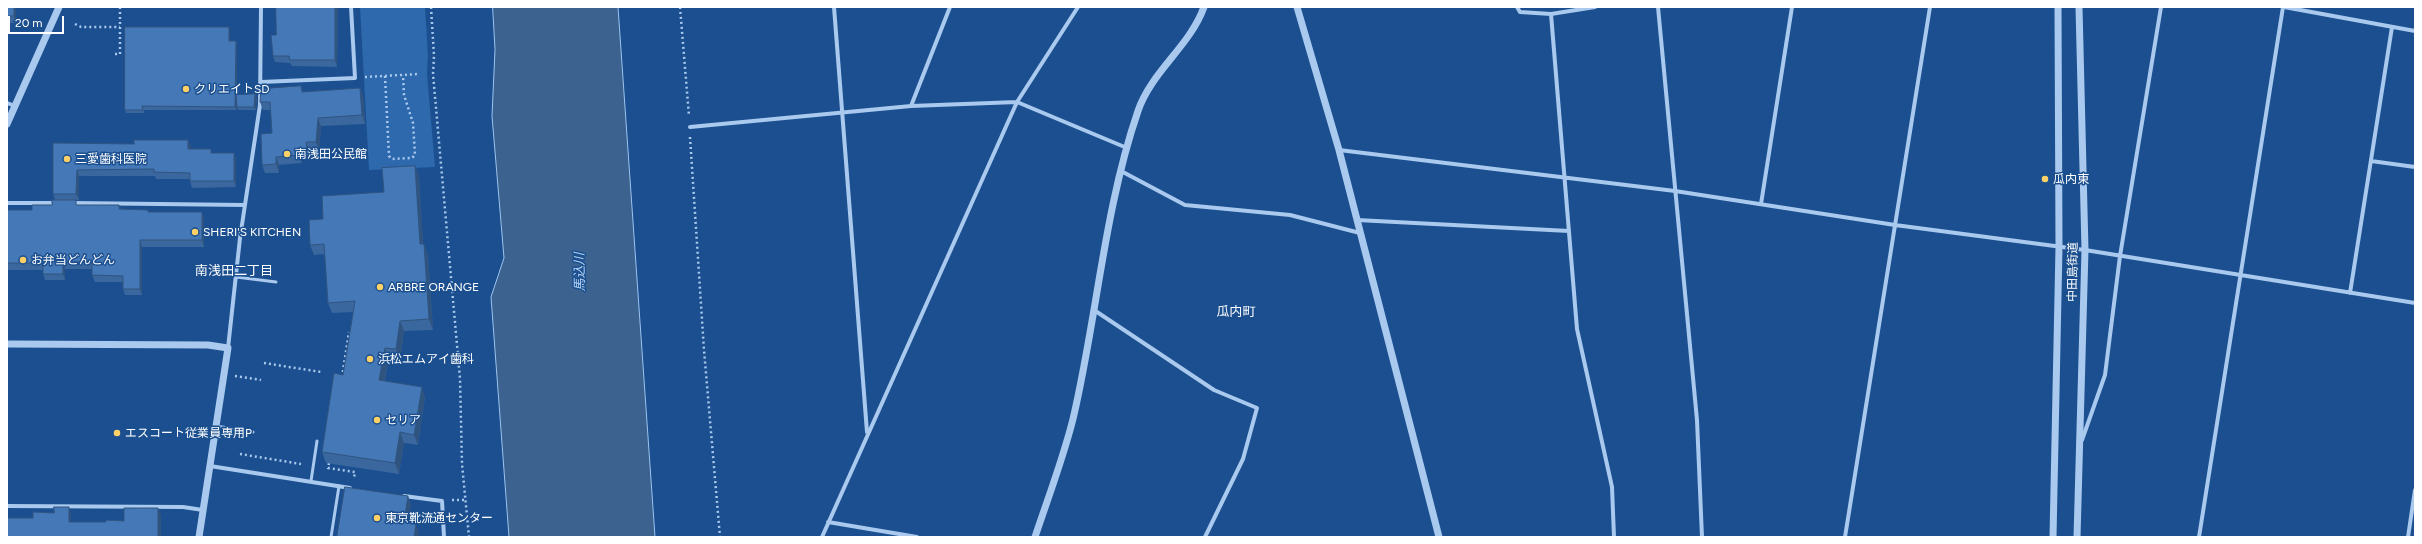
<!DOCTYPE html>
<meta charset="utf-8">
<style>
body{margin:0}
#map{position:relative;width:2422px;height:544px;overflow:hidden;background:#1b4f8f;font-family:Figtree,sans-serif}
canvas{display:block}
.frame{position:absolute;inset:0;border:8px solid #fff;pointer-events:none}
.scale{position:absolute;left:8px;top:16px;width:56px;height:18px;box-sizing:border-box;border:2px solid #fff;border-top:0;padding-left:5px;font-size:12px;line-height:14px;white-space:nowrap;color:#fff;-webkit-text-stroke:3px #1b4f8f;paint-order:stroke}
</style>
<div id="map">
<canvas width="2422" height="544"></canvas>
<div class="frame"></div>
<div class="scale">20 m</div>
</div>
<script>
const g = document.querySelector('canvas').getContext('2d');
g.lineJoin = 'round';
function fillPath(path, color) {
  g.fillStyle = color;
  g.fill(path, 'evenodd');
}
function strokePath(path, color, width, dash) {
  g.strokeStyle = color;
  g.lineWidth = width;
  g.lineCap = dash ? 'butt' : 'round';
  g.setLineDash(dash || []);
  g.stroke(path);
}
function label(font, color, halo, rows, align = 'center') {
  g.font = font + ' Figtree,"Noto Sans JP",sans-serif';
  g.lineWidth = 3;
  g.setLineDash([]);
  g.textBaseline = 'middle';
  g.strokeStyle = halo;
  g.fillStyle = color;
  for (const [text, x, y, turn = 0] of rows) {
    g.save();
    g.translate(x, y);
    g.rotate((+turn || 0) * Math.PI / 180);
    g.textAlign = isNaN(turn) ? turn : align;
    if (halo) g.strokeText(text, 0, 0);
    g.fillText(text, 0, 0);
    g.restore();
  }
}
fillPath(new Path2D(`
 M360,7H425L428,56L427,74L435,167L369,170Z`), '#2e69ad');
const water = new Path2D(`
 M493,7H618L655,537H509L491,297L504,258L492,116L495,50Z`);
fillPath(water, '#3c6290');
strokePath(water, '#9cc4f0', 1);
strokePath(new Path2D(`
 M431,7L434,56L433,74L460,379L462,464L469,537
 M680,7L689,116
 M75,24L81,27H120
 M115,54H120V7
 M385,76L389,156L392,159L412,158L415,155L413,123L404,95L403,75
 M365,77L419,74
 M690,137L704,350L720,537
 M264,363L321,372
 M235,376L261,380
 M342,377L349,332
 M240,454L301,464
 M329,463L328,468L355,472L354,478
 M452,500H465`), '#a9c9ee', 2.5, [2, 3]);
strokePath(new Path2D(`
 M236,277L276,282
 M216,426L253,432
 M311,481L317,441
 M331,537L339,486`), '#a9c9ee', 3);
strokePath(new Path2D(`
 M834,7L867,432
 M1517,7L1520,12L1551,14L1595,7
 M1658,7L1697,420L1702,537
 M2284,7L2415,31
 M1551,14L1577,329L1612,487L1614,537
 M261,82L355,78L351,7
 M7,103L15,106
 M911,106L950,7
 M690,127L911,106L1017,102L1127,148
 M1339,150L1675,191L1895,225L2085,250L2415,303
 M2371,161L2415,167
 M1121,171L1185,205L1290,215L1360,233
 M7,203H57
 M73,203L245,205
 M1761,204L1792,7
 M1357,220L1569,231
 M2350,293L2392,27
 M1094,310L1214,390L1257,408L1243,459L1205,537
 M228,348L240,238L260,105L261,7
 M2082,440L2105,375L2120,256L2161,7
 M210,466L350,488
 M404,496L442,501L444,537
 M7,506L183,507L203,510
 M828,522L917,537
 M822,537L1017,102L1078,7
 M1845,537L1930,7
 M2199,537L2283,7
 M2408,537L2415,490`), '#a9c9ee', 4);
strokePath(new Path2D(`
 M1297,7L1339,150L1439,537
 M7,124L59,7
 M7,344L208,345L228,348L199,537
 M1035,537C1048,498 1063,459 1073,419C1097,317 1104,210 1138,111C1151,72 1190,46 1204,7
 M2053,537L2059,247L2058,7
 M2077,537L2085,250L2079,7`), '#a9c9ee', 7);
fillPath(new Path2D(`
 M7,7H16V23H7Z
 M276,7H338L337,67L292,66L290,63L275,62L273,56L276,35Z
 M230,31V41H236L237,44V95L255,94L257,97L256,110H238L237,105V110H144V113H126L125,110Z
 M301,86L303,92L360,88L363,96L365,124L321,126L319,150H309L310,157L302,158V163L279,165V173H265L262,165L272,133L271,110H263L260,102Z
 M53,143L191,146V149L212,153H234L236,160V187L192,188L190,181V179H156L155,176H79V200H55L53,194Z
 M415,166L419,176L423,244L428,254L433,330L404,331L400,360L388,358L385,381L425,397L418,445L404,443L399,474L326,463L322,452L343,375L353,312L332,313L328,303L325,254L314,255L310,245L323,219L384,192Z
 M78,205H119L121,209L148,210L149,212L204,219V247H142V295H125L123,289V282H95L92,275V269H65V280H45L43,274V270H8L7,266V210H32Z`), '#3a679d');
fillPath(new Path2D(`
 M14,7H16V23L14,16Z
 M335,7H338L337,67L335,60Z
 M229,27L230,31V44L229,41Z
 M236,41L237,44V110L235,107Z
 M360,88L363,96L365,124L362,115Z
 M255,94L257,97L256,110L254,107Z
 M318,118L321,126L319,150L316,142Z
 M188,140L191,146V156L188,149Z
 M306,142L309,150L310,157L307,149Z
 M299,149L302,158V163L299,155Z
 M234,153L236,160V187L234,181Z
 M276,157L279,165V173L276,164Z
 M415,166L419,176L424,254L420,244Z
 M77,170L79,176V200L76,194Z
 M202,212L204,219V247L202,240Z
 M140,240L142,247V295L140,289Z
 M424,244L428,254L433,330L429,319Z
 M63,262L65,269V280L63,274Z
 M400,321L404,331L400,360L396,349Z
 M385,348L388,358L383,391L379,380Z
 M422,387L425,397L418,445L414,435Z
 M400,432L404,443L399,474L395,463Z
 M408,496L411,505L407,531L404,522Z
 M69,507L71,514V529L69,522Z
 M158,508L161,515V537H158Z
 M416,524L419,533L418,537H414Z`), '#305480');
const building = new Path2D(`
 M7,7H14V16H7Z
 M276,7H335V60H290L289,56H273L271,35H276Z
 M125,27H229V41H236L235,107L142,106L143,110H125Z
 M301,86L302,92L360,88L362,115L318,118L316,142H306L307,149H299V155L276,157V164L262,165L261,134L272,133L270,102H260L261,89Z
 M255,94L254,107H237L236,95Z
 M134,140H188V149H211V153H234V181H190V173L154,172V169L77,170L76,194H53V143L134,144Z
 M415,166L420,244H424L429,319L400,321L396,349L385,348L379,380L422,387L414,435L400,432L395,463L322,452L334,373L343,375L355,301L328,303L324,244L310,245L309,220L323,219L322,196L384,192L382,168Z
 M52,200H76V205H119V209L148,210V212H202V240H140V289H123V276L92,275V262H63V274H43V263H7V210H32V205H52Z
 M345,487L408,496L404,522L416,524L414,537H337Z
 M54,507H69V522H106V520L124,521V508H158V537H7V518H33V512L54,513Z`);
fillPath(building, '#4478b7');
strokePath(building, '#305480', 1);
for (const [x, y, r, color] of [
 [186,89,4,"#ffd166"],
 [287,154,4,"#ffd166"],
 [67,159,4,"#ffd166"],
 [2045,179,4,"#ffd166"],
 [195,232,4,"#ffd166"],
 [23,260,4,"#ffd166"],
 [380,287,4,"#ffd166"],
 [370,359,4,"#ffd166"],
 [377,420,4,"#ffd166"],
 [117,433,4,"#ffd166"],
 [377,518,4,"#ffd166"]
]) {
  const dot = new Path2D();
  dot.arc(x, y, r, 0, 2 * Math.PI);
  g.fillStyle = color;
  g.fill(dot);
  strokePath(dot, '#1b4f8f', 1.5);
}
label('12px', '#fff', '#1b4f8f', [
 ["クリエイトSD",194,89],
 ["南浅田公民館",295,154],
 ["三愛歯科医院",75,159],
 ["瓜内東",2053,179],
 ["SHERI'S KITCHEN",203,232],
 ["お弁当どんどん",31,260],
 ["ARBRE ORANGE",388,287],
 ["浜松エムアイ歯科",378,359],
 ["セリア",385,420],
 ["エスコート従業員専用P",125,433],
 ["東京靴流通センター",385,518]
], 'left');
label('12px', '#fff', '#1b4f8f', [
 ["中田島街道",2073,272,-89]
]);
label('13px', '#fff', '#1b4f8f', [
 ["南浅田二丁目",234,271],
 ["瓜内町",1236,312]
]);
label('italic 13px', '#b5d3f5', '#1b4f8f', [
 ["馬込川",580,272,-91]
]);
</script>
